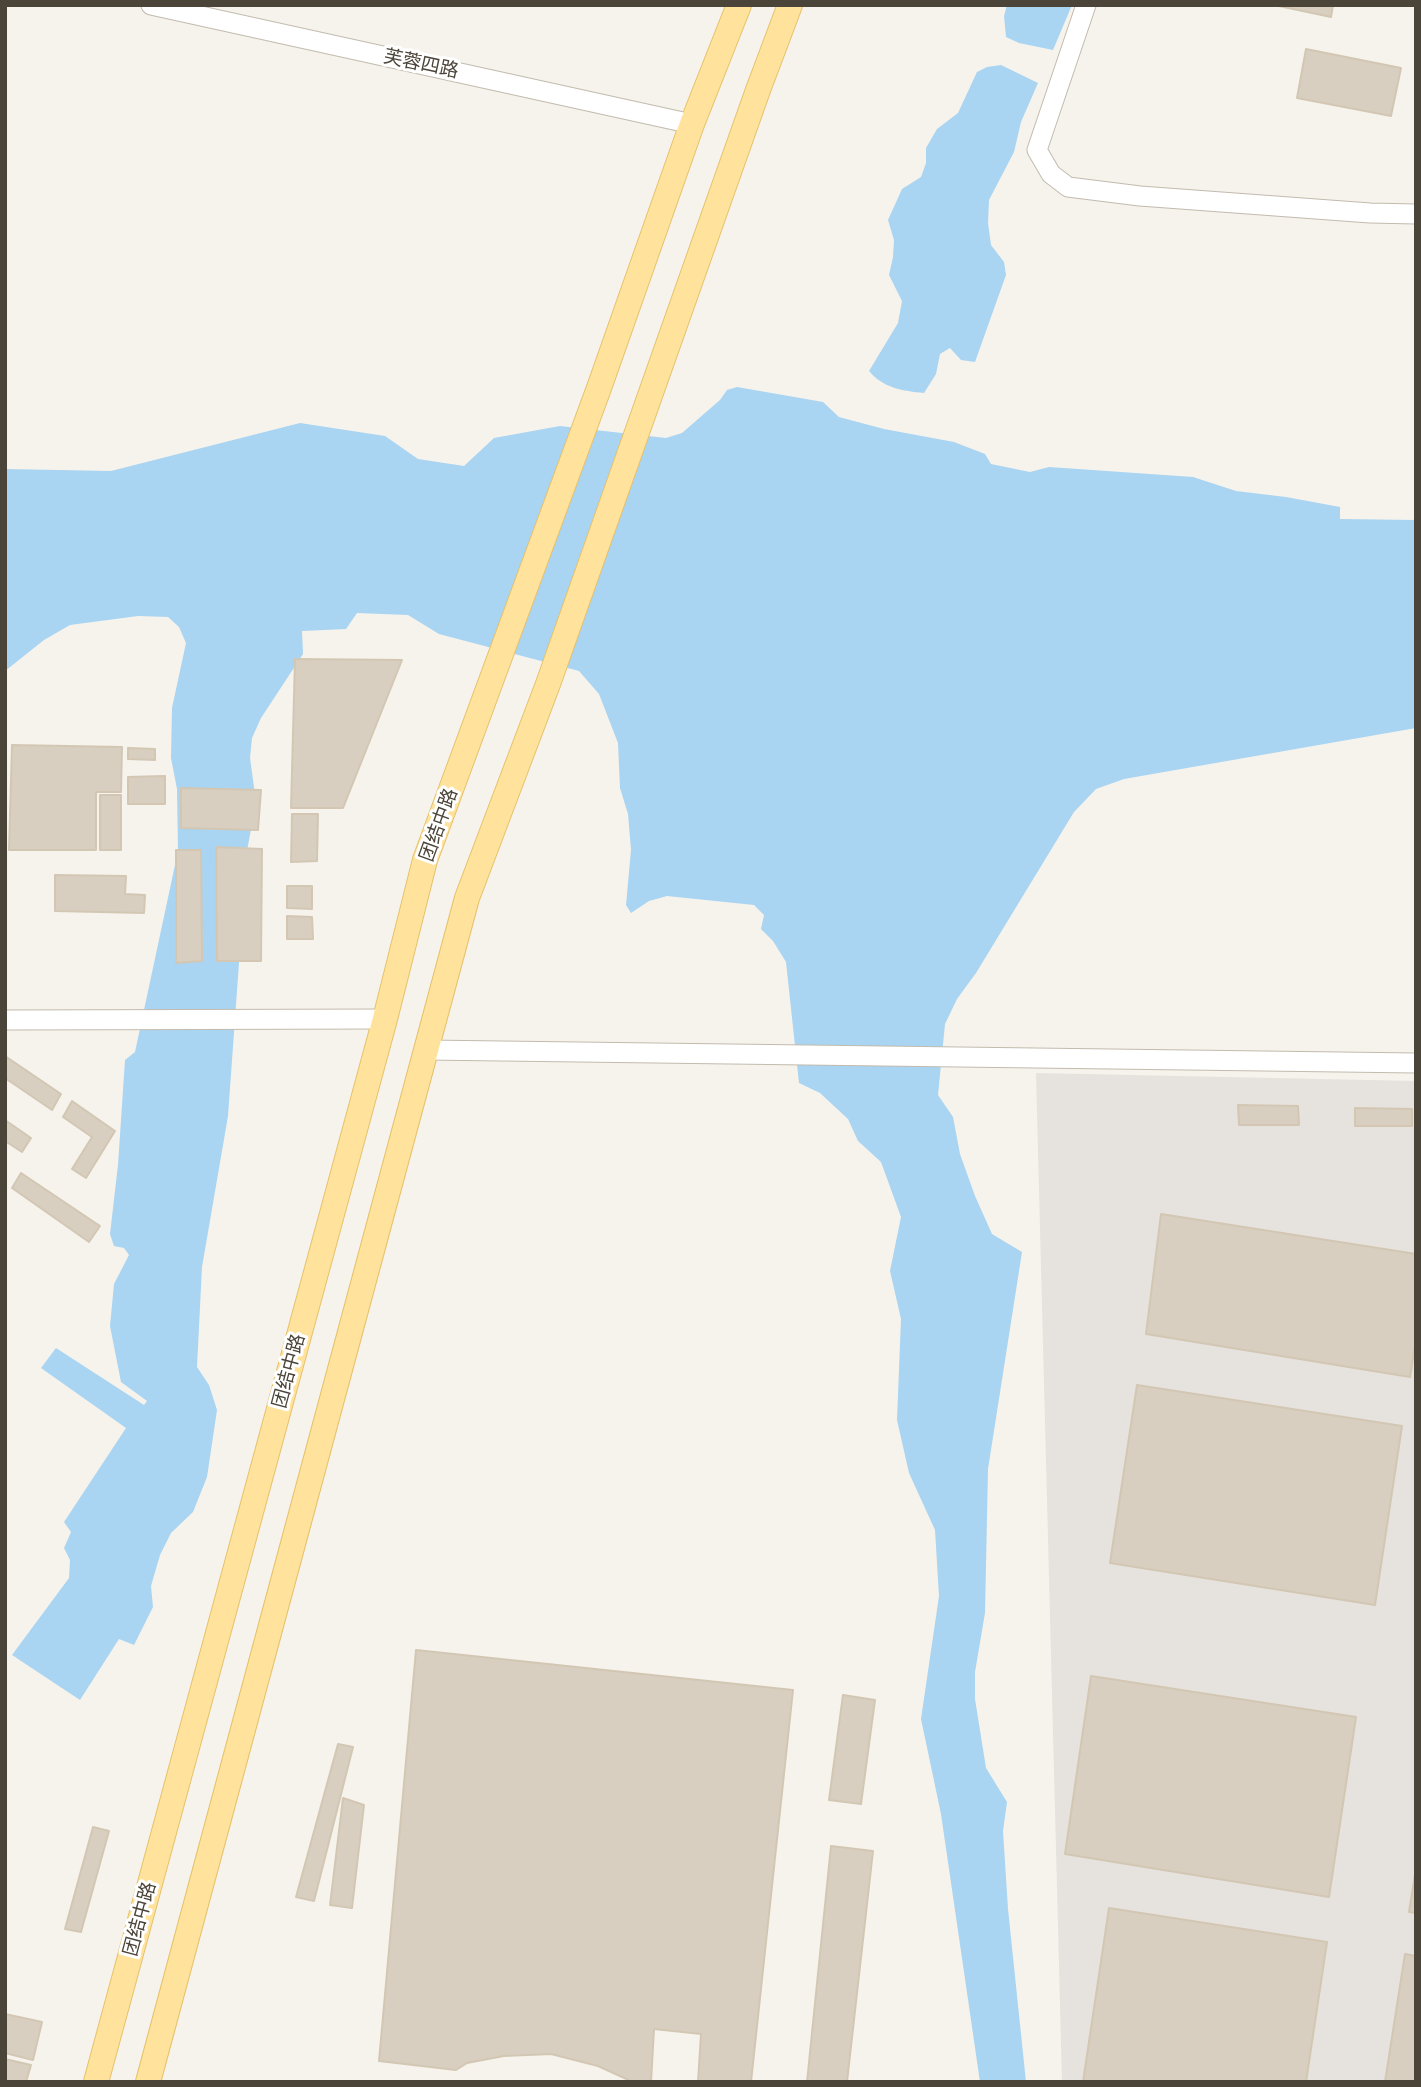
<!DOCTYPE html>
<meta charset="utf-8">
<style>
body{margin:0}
#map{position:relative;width:1421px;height:2087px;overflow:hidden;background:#f6f3ec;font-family:Mulish,sans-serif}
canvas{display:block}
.frame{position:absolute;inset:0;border:7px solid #4b4439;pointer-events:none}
</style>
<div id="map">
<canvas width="1421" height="2087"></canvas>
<div class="frame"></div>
</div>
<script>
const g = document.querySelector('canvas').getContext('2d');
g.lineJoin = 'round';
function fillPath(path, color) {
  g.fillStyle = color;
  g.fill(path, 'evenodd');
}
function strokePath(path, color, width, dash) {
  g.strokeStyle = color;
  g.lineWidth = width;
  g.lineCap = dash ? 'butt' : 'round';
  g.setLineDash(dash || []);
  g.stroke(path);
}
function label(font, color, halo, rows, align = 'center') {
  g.font = font + ' Mulish,"Noto Sans SC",sans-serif';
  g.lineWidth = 6;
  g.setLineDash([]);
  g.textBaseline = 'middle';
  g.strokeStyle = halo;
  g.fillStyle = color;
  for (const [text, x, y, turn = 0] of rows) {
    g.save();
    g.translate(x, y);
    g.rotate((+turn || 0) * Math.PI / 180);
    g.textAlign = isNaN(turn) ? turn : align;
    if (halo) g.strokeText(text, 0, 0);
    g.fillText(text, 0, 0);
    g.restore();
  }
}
fillPath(new Path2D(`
 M1036,1073L1416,1081V2082H1062Z`), '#e6e2dd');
fillPath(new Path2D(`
 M1007,5H1072L1053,50L1019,43L1006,37L1004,16Z
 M1001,65L1038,83L1021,122L1014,152L989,200L988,223L991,245L1004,262L1006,275L975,362L961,360L950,348L940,354L936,374L924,393C903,391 883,388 869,371L898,323L902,301L889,275L893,257L894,240L888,220L902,189L921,177L926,163V148L937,129L958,113L977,72L987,67Z
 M737,387L823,402L839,417L884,429L954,442L985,454L991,464L1030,472L1049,467L1193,477L1236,491L1286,497L1340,507V519L1416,520V728L1124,779L1096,789L1074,812L976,973L957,999L945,1024L938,1095L953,1117L960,1154L975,1196L992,1234L1022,1252L988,1469L985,1613L975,1672V1699L986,1768L1007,1802L1003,1831L1008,1909L1026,2082H980L941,1814L921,1719L939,1596L935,1530L909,1473L897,1420L901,1319L890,1271L901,1217L881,1162L858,1141L848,1119L820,1093L799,1083L786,962L773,941L761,929L764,915L754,905L667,896L649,901L631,913L626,905L631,850L628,814L620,788L618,743L599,694L579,671L439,634L408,615L357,613L346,629L302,631L303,654L261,718L252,738L250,758L256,802L247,851L228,1116L202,1267L197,1367L209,1385L217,1410L207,1477L193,1512L171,1533L160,1555L151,1586L153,1607L134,1645L119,1639L80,1700L12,1655L69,1578L70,1560L64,1548L71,1532L64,1522L126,1428L41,1368L56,1348L144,1405L147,1401L121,1382L110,1326L114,1284L129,1255L124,1248L114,1246L110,1234L118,1165L125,1060L135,1052L178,851L177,789L171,758L172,708L186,643L179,627L168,617L138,616L70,625L44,640L5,671V469L111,471L300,423L385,436L418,459L464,466L494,438L560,426L666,438L682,433L720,400L727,390Z`), '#a9d4f2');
const building = new Path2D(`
 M1274,5H1333L1331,17Z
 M1306,49L1401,68L1391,116L1297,98Z
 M295,659L402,660L343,808H291Z
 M12,745L122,747L121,792H96V850H9Z
 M128,748L155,749V760L128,759Z
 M165,776V804H128V777Z
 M181,788L261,790L258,830L181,828Z
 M100,795H121V850H100Z
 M292,814H318L317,861L291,862Z
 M216,847L262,849L261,961H217Z
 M176,850H201L202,961L176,963Z
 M55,875L126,876L125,894L145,895L144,913L55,911Z
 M287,886H312V909L287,908Z
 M287,916L312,917L313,939H287Z
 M5,1056L61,1094L52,1110L5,1078Z
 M72,1101L115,1131L86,1178L72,1169L92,1137L63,1117Z
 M1238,1105L1298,1106L1299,1125H1239Z
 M1355,1108L1412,1109V1126H1355Z
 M5,1120L31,1138L22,1152L5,1141Z
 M21,1173L100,1226L89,1242L12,1188Z
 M1161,1214L1416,1254V1339L1410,1377L1146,1334Z
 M1137,1385L1402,1426L1375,1605L1110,1563Z
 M416,1650L793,1690L751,2082H698L701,2034L654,2029L651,2082H633L598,2066L551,2054L504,2056L467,2063L456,2070L379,2061Z
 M1091,1676L1356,1717L1329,1897L1065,1854Z
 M843,1695L875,1700L861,1804L829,1800Z
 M338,1744L353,1747L314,1901L296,1897Z
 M343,1798L364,1805L352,1908L330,1905Z
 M93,1827L109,1831L81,1932L65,1929Z
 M831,1846L873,1851L847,2082H807Z
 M1416,1868V1913L1409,1912Z
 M1109,1908L1327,1942L1306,2082H1083Z
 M1405,1954L1416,1956V2082H1385Z
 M5,2014L42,2022L33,2060L5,2053Z
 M5,2059L31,2065L26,2082H5Z`);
fillPath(building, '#d8cfc1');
strokePath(building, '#d3c7b4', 2);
const minor = new Path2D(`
 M151,5L692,124
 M1086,5L1037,150L1051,174L1068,187L1140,196L1370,213L1416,214
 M5,1020L385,1019
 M426,1050L1416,1063`);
const major = new Path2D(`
 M96,2082L385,1019L425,860L599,388L692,124L739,5
 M148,2082L467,898L548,684L758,90L790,5`);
strokePath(minor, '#c2bbae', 21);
strokePath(major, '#e6c16a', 26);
strokePath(minor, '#fff', 19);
strokePath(major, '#ffe39c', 24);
label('19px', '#4b4439', '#fff', [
 ["芙蓉四路",421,64,12],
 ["团结中路",439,825,-70],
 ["团结中路",289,1371,-75],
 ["团结中路",140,1919,-75]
]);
</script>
